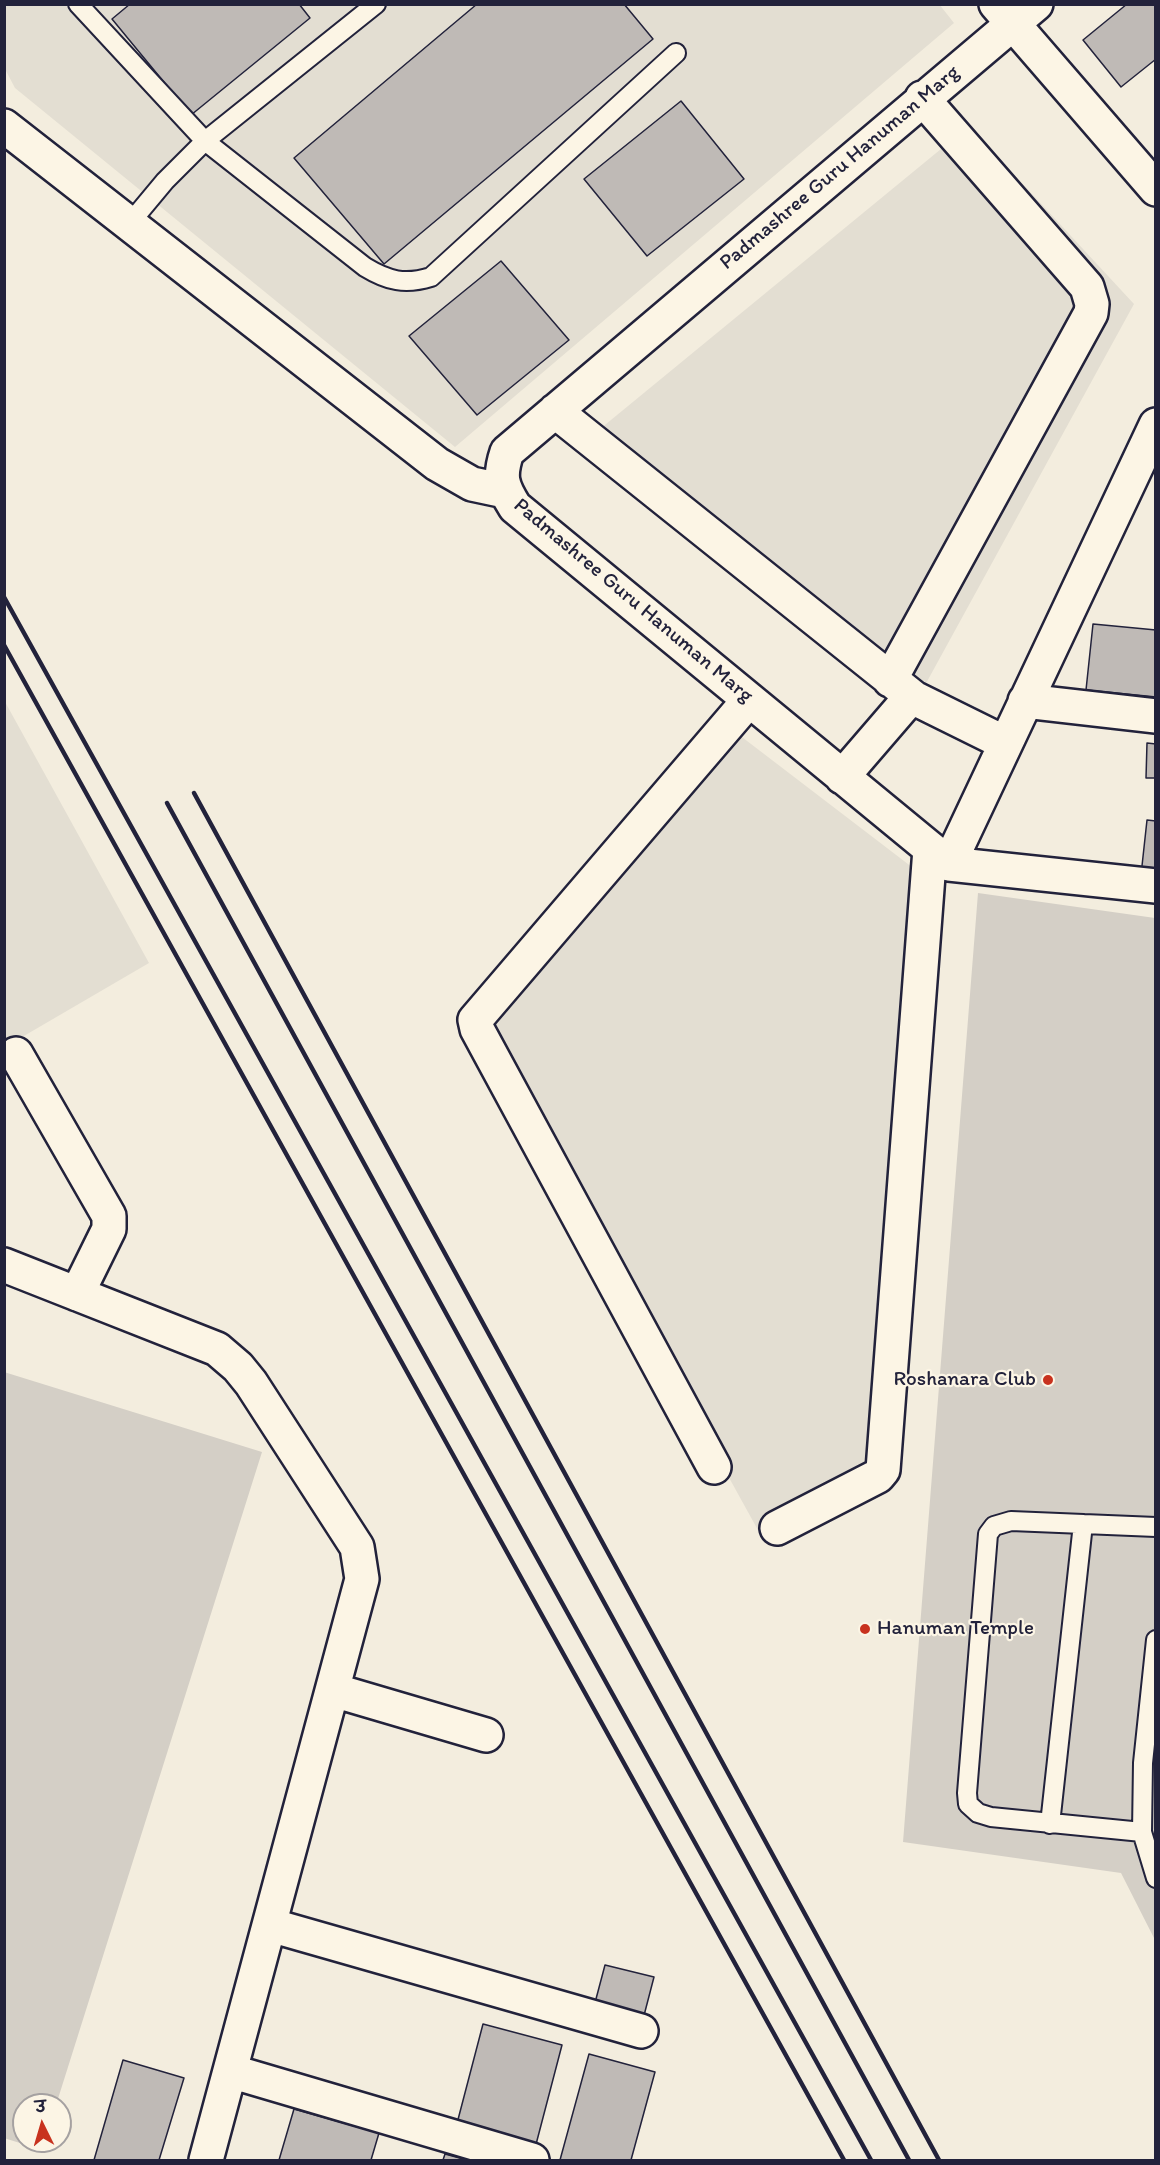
<!DOCTYPE html>
<meta charset="utf-8">
<style>
body{margin:0}
#map{position:relative;width:1160px;height:2165px;overflow:hidden;background:#f3edde;font-family:Itim,"Playpen Sans Deva",sans-serif}
canvas{display:block}
.frame{position:absolute;inset:0;border:6px solid #22223b;pointer-events:none}
.north{position:absolute;left:12px;top:2093px;width:60px;height:60px;box-sizing:border-box;background:#fcf5e5;border:2px solid #a5a1a1;border-radius:50%;rotate:355deg;font-size:16px;font-weight:700;line-height:24px;text-align:center;color:#22223b}
.north::after{content:'';display:block;margin:auto;width:21px;height:27px;background:#c8321e;clip-path:polygon(50% 0,100% 100%,50% 72%,0 100%)}
</style>
<div id="map">
<canvas width="1160" height="2165"></canvas>
<div class="frame"></div>
<div class="north">उ</div>
</div>
<script>
const g = document.querySelector('canvas').getContext('2d');
g.lineJoin = 'round';
function fillPath(path, color) {
  g.fillStyle = color;
  g.fill(path, 'evenodd');
}
function strokePath(path, color, width, dash) {
  g.strokeStyle = color;
  g.lineWidth = width;
  g.lineCap = dash ? 'butt' : 'round';
  g.setLineDash(dash || []);
  g.stroke(path);
}
function label(font, color, halo, rows, align = 'center') {
  g.font = font + ' Itim,sans-serif';
  g.lineWidth = 4.5;
  g.setLineDash([]);
  g.textBaseline = 'middle';
  g.strokeStyle = halo;
  g.fillStyle = color;
  for (const [text, x, y, turn = 0] of rows) {
    g.save();
    g.translate(x, y);
    g.rotate((+turn || 0) * Math.PI / 180);
    g.textAlign = isNaN(turn) ? turn : align;
    if (halo) g.strokeText(text, 0, 0);
    g.fillText(text, 0, 0);
    g.restore();
  }
}
fillPath(new Path2D(`
 M939,4L954,23L455,447L15,88L5,69L4,5Z
 M969,126L1134,304L924,687L600,429Z
 M4,700L149,963L5,1047H4Z
 M734,731L938,887L899,1467L764,1541L478,1023Z`), '#e3ded2');
fillPath(new Path2D(`
 M978,893L1155,918V1940L1121,1873L903,1842Z
 M4,1372L262,1452L56,2105H24V2141H45L42,2150L4,2138Z`), '#d4cfc6');
const building = new Path2D(`
 M130,4H299L310,18L191,115L112,19Z
 M477,4H624L653,39L384,264L294,158Z
 M1127,4H1156V59L1121,87L1083,40Z
 M681,101L744,179L647,256L584,179Z
 M501,261L569,340L477,415L409,336Z
 M1093,624L1156,630V697L1086,690Z
 M1147,743L1156,744V778H1146Z
 M1147,820L1156,821V875H1141Z
 M605,1965L654,1977L641,2027L592,2014Z
 M483,2024L562,2045L534,2152L455,2131Z
 M589,2054L655,2072L631,2160H560Z
 M123,2060L184,2078L159,2160H94Z
 M294,2109L379,2133L371,2160H279Z
 M445,2154L467,2160H443Z`);
fillPath(building, '#bfbab6');
strokePath(building, '#22223b', 1.5);
const service = new Path2D(`
 M78,4L205,141L365,267C388,281 405,285 431,277L676,53
 M130,223L165,181L205,141L376,4
 M1156,1640L1143,1763L1142,1832L1156,1878
 M1050,1824L1083,1524
 M1142,1832L991,1817L978,1813L968,1804L967,1793L988,1534L994,1526L1011,1521L1156,1527`);
const minor = new Path2D(`
 M996,4L1156,189
 M1036,4L507,452C499,476 501,485 515,507L949,864L1156,886
 M4,126L437,464L472,484L505,491
 M555,411L914,698
 M890,680L1091,313L1092,304L1087,287L922,98
 M1025,701L1156,716
 M842,777L904,705L914,698L1005,743
 M949,864L1156,425
 M16,1054L109,1216V1229L77,1294
 M4,1265L217,1349L238,1367L251,1383L357,1547L362,1579L206,2160
 M714,1467L477,1029L475,1020L749,700
 M777,1528L878,1476L883,1470L930,849
 M333,1690L486,1735
 M270,1925L641,2031
 M230,2071L532,2160`);
strokePath(service, '#22223b', 22);
strokePath(minor, '#22223b', 38);
strokePath(service, '#fcf5e5', 18);
strokePath(minor, '#fcf5e5', 33);
strokePath(new Path2D(`
 M4,597L871,2160
 M4,645L844,2160
 M194,793L939,2160
 M167,803L909,2160`), '#22223b', 4.5);
for (const [x, y, r, color] of [
 [1048,1380,6,"#c8321e"],
 [865,1629,6,"#c8321e"]
]) {
  const dot = new Path2D();
  dot.arc(x, y, r, 0, 2 * Math.PI);
  g.fillStyle = color;
  g.fill(dot);
  strokePath(dot, '#fcf5e5', 2);
}
label('21px', '#22223b', '#fcf5e5', [
 ["Padmashree Guru Hanuman Marg",840,168,-40],
 ["Padmashree Guru Hanuman Marg",633,601,40]
]);
label('21px', '#22223b', '#fcf5e5', [
 ["Roshanara Club",1036,1380],
 ["Hanuman Temple",877,1629,"left"]
], 'right');
</script>
